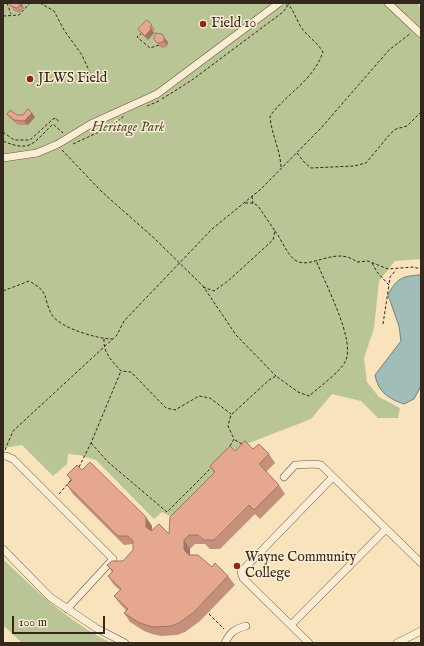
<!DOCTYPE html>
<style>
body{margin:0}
#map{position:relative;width:424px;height:646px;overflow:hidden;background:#f9e3bc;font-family:"IM FELL English",serif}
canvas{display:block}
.frame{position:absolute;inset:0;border:4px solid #33271e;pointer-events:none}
.scale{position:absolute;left:12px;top:616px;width:93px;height:18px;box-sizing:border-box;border:2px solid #33271e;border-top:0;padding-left:5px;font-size:12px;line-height:14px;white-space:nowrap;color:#33271e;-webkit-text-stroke:3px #fbedd3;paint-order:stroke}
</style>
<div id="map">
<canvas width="424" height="646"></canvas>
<div class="frame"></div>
<div class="scale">100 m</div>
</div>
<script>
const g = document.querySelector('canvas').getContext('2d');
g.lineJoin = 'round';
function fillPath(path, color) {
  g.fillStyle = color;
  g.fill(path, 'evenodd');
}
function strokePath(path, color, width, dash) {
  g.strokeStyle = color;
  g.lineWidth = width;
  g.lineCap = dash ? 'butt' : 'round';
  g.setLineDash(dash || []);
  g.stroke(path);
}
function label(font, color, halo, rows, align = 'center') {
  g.font = font + ' "IM FELL English",serif';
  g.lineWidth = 3;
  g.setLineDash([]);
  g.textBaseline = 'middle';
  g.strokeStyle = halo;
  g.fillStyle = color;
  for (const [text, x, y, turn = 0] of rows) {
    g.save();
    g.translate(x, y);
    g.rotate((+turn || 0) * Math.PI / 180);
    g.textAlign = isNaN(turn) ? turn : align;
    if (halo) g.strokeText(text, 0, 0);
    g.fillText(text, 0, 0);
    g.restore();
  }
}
fillPath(new Path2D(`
 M3,3H421L418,5L421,8V28L408,16L403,22L421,40V259L395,261L379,281L374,328L364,358L367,382L379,397L400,408L398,418H378L361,401L332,394L311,419L249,443L225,462L174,518L162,512L154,519L96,460L79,455L68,454L67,464L53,476L22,445L3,448Z
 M3,559C37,592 68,621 111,643H22L3,625Z`), '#b9c594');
const water = new Path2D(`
 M419,275L421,276V386L414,399L404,404C389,399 378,392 375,375L401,341L399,326L388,295C396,279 402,276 419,275Z`);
fillPath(water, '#a0bdb7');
strokePath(water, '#74817a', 1);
const minor = new Path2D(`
 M388,3L421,34
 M3,158L37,153L58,144L91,124L157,94L279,3
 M3,456H6L13,459L113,559L67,609
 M284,477L295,465L314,464L321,465L421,563
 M3,549L50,597L96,628L125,643
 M291,625L386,529
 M225,643C230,632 235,629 246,626
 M309,643L243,578L241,572L333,477
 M397,643L421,631`);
strokePath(minor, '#645646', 8);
strokePath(new Path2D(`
 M7,3L11,14
 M40,3L54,11L64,30L82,55L91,75L97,81
 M3,16L19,15L30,3
 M142,33L137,37L150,48L159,45
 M162,99L192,80L283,12L287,7V3
 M147,106L159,101
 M3,132L14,140H30L53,119L56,118L59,122
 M3,141C31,153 33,143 53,124L63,133
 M73,144L112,126L124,116
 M62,150L102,192L154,238L203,286L236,335L276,376
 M297,153L304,162L311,168L354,166L366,163L391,133L396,129L407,126L421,112
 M281,167C280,149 271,133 270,116C287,93 313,81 323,52C317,42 307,36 301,27C296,19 294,11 288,4
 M252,196L253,203
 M275,231C282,240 286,253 295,260C310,271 335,245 357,262L368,261L388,269L413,267L421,269
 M372,263L377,272L389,285L390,277L396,270
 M203,287L214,291L228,281L273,240L275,231L258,206L253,203H244
 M3,291L29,281C51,293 42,297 52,315C60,328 98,339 112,339
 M383,324L389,285
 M104,339C103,353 112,361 121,371L131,372L166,408L175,410L199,396L210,398L231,414
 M235,440L242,444
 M91,443L108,462L167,512L211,468
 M230,446L234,439L228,426L231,415L269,380L276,376L298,392L309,396C317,389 341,371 345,362C357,342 324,282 316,260
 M5,450L13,431L117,335L124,321L212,229L261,189L321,128L389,50L411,33
 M79,467L91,443L121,371
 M59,494L71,480
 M209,614L224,629`), '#33271e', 1, [3, 2]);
strokePath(minor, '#fbedd3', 7);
fillPath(new Path2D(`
 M22,4L24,9L20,13L14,11L11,6Z
 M152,25L155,30L153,31L154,33L148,40L141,34L138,29Z
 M154,39L168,42L167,46L164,48L160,47Z
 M32,113L35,117L28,125H18L10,118L7,114L17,115H23Z
 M253,449L269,454L275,463L266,472L279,485L285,494L260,519L255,514L220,549H210L205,544H195L190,549V555L228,576L235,585L200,621L185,632L177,635L161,636L152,634L144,631L130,622L124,613L126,610L121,605L114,596L120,590L114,585L108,576L112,572L107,565L123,561L133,550V544L124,545L73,494L67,485L71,481L67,475L82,470L152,526V530L169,534L214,473L210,466L235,451Z`), '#c5907b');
fillPath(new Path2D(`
 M20,3H22V4L24,9L20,5Z
 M151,29L154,33L148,40L145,36Z
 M164,37L168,42L167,46L164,41Z
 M32,113L35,117L28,125L24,121Z
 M146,517L152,526V536L146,527Z
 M184,540L190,549V559L184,550Z`), '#a07664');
const building = new Path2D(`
 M10,3H20V5L17,8L11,6Z
 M147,20L152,25L150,27L151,29L145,36L138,29Z
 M156,33L162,34L164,37V41L160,43H157L154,39Z
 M28,109L32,113L24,121L14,120L7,114L10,110L17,115H23Z
 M245,441L253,449L259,444L269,454L259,464L279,485L254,510L249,505L214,540H204L198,535H189L184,540V550L189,555H198L212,567L215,563L228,576L194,612L179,623L171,626L154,627L146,625L138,622L124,613L128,609L114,596L121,589L108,576L113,571L107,565L112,561H123L133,550V541L128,536H118L67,485L72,480L67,475L77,465L82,470L90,462L146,517V527L151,531L159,524L169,534L170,517L215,472L210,466L230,446L235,451Z`);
fillPath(building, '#e5a88f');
strokePath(building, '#a07664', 1);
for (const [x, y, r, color] of [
 [203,24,4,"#8f2418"],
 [30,79,4,"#8f2418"],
 [237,566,4,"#8f2418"]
]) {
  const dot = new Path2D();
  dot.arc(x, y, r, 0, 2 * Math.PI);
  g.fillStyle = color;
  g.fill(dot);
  strokePath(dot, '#fbedd3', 1.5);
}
label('14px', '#33271e', '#fbedd3', [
 ["Field 10",211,24],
 ["JLWS Field",38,79],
 ["Wayne Community",245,558],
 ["College",245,574]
], 'left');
label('italic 14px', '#544e3c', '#fbedd3', [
 ["Heritage Park",128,128]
]);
</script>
